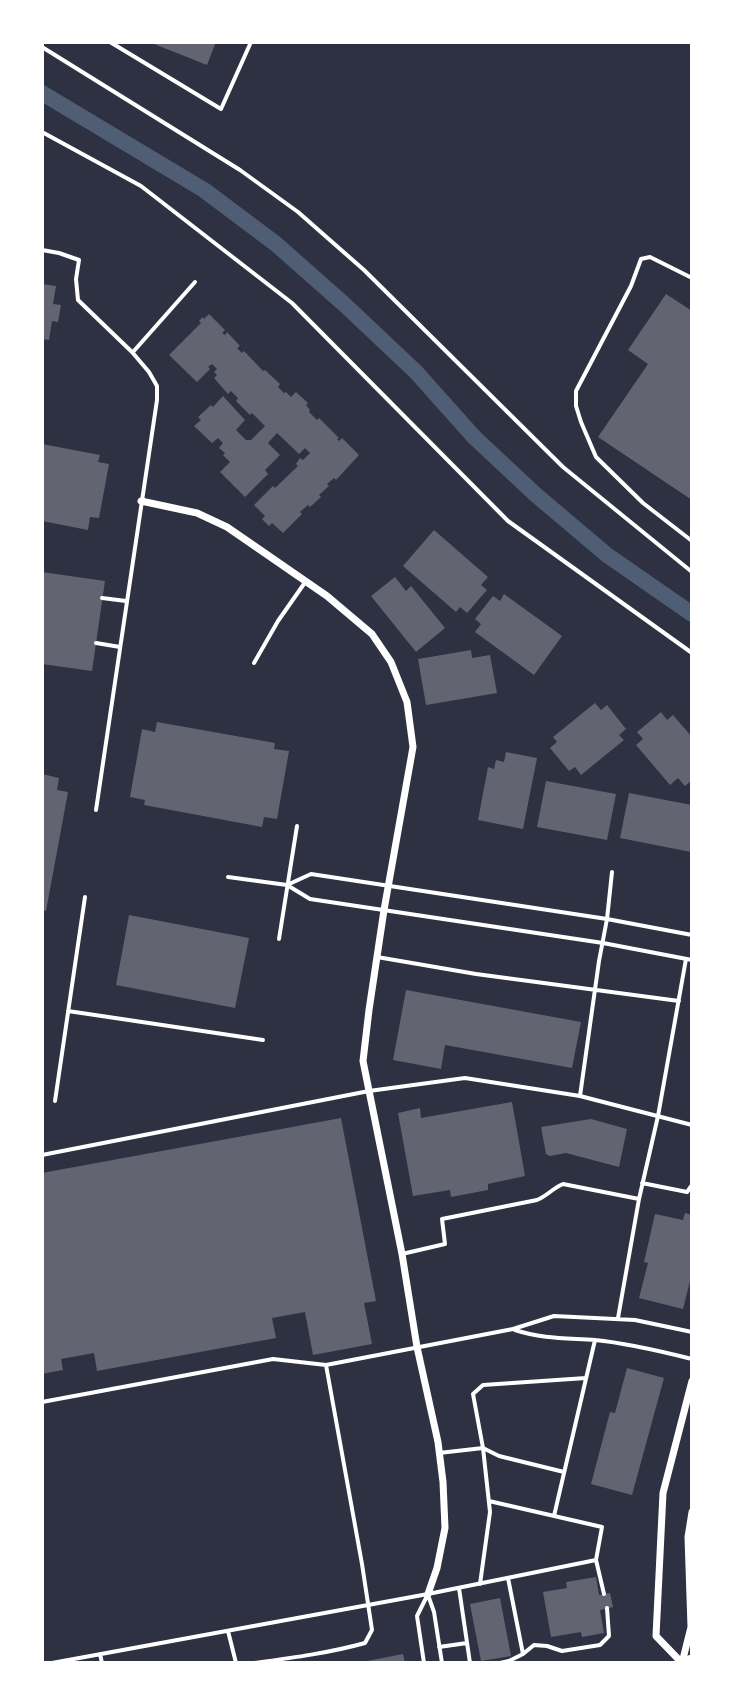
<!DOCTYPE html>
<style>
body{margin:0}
#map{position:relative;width:734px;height:1705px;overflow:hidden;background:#2d3142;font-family:"Nunito Sans",sans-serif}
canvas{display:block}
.frame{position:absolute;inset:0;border:44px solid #fff;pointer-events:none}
</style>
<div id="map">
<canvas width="734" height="1705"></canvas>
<div class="frame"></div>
</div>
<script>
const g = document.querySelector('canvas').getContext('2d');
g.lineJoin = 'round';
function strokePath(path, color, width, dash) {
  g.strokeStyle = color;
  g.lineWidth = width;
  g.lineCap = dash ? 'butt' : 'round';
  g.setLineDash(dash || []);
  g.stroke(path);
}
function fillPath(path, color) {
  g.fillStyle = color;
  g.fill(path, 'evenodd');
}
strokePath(new Path2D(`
 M42,93L204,190L276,244L345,305L416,372L474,437L536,495L607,555L692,614`), '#4f5d75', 16);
fillPath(new Path2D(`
 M149,42H216L207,65Z
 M42,284L56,286L53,304L61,305L58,322L52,321L49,340L42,339Z
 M666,294L692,311V500L598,437L648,364L628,350Z
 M209,314L225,330L222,333L225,335L227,332L240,346L237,348L242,353L244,351L263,371L265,370L280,384L278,387L284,393L286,392L291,397L296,392L308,403L306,405L310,410L309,412L317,420L319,418L339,438L337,439L339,441L342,438L359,455L336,480L334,478L327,484L329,486L319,495L321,497L310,507L308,505L300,512L302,514L283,533L272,523L269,526L262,519L265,516L254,505L273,486L275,488L298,466L296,464L300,458L303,460L310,453L305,448L299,454L277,433L268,443L280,455L265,470L268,474L245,497L220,472L230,462L223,455L225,453L219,448L223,443L218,438L212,443L194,426L201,420L198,417L211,405L213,407L223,396L245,420L236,430L246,440H251L265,426L252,413L250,415L236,401L238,398L231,391L228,394L214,378L217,375L214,372L217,369L212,364L208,367L210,369L197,382L169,355L201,323L199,321L203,317L204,319Z
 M42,444L100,455L98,462L109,464L99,518L90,517L88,530L42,521Z
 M434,530L488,577L481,585L487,590L467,613L460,607L456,612L403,566Z
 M42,572L105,581L92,671L42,664Z
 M395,577L406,591L411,586L445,628L416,652L371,596Z
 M504,594L562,636L534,675L475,632L481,624L475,619L493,596L500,601Z
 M471,650L472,658L490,655L497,693L426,705L418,659Z
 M595,703L601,710L607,705L626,729L619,735L624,740L581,775L575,767L569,771L550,748L557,742L553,737Z
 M661,712L667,720L673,715L692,737V780L685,786L678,778L670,785L636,745L643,739L637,732Z
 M157,722L275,743L274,749L289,751L277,819L264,817L262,827L144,805L145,800L130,797L142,729L155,732Z
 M506,752L537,758L523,829L478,820L488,767L494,769L496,760L504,762Z
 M42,774L59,778L57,790L68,792L46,911L42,910Z
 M546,781L616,794L607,840L537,827Z
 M629,793L692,805L691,852L620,838Z
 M129,915L249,938L235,1008L116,985Z
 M406,990L581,1022L572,1068L445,1045L441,1069L393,1060Z
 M512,1102L525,1176L488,1184V1190L451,1197L450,1190L413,1196L398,1113L420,1108L421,1118Z
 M341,1118L376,1301L364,1303L372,1344L313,1355L305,1312L272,1318L276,1338L97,1371L94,1353L61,1359L63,1370L42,1374V1173Z
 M591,1119L627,1129L619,1167L566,1153L550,1156L546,1154L541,1127Z
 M685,1213L692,1215V1273L683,1309L639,1298L648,1263L644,1262L655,1214L683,1220Z
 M627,1368L664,1378L632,1495L591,1484L610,1412L615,1413Z
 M596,1577L599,1595L610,1593L613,1607L600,1610L604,1633L582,1637L581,1632L551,1637L543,1592L567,1588L566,1582Z
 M500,1598L511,1656L481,1661L470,1604Z
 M403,1654L405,1663H362V1662Z`), '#626471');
strokePath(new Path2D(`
 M110,42L221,109L251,42
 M42,47L240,170L298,212L364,270L563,467L692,572
 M42,132L141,186L292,303L508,521L692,653
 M42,250L59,253L79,260L76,279L78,300L132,352L149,372L157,386V400L96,810
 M692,278L650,257L641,259L631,286L576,391V406L581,422L596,457L643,503L692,541
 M133,352L195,282
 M102,598L126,601
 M96,643L120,647
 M254,663L278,621L306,581
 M228,877L287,885L311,874L607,919L692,935
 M287,885L310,899L603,943L692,960
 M279,939L297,826
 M377,957L476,974L679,1001
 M68,1011L263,1040
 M580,1096L599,961L607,919L612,872
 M55,1101L85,897
 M42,1155L369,1091L465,1078L580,1096L692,1125
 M642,1183L687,1192L692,1185
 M402,1254L445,1244L442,1219L537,1200C547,1196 553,1188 563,1184L639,1199L658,1116L686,959
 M618,1318L639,1199
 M515,1330C542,1339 567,1338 595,1340C627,1343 660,1351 692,1359
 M42,1402L273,1359L326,1365L513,1329L554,1316L635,1320L692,1332
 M439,1453L483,1448L499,1456L564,1472
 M489,1501L602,1527L596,1560L604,1594
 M554,1516L595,1340
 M480,1584L490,1512L483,1448L473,1394L483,1385L586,1378
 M459,1588L470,1663
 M428,1595L434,1612L442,1663
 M228,1631L236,1663
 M439,1647L467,1643
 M100,1654L102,1663
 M523,1654L534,1645L547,1646L562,1651L600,1645L609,1636L607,1608
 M52,1663L428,1594L596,1560
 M254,1663C291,1658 329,1653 365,1643L372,1630L362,1564L326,1365
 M424,1663L417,1616L428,1594
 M500,1663L509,1661L523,1654L508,1578`), '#fff', 4);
strokePath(new Path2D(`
 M141,501L197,513L227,527L327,596L372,634L391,662L407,702L413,747L384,910L369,1010L363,1061L402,1254L417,1347L438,1442L443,1482L445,1528L437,1568L428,1594
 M682,1663L656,1636L663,1493L692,1381
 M682,1663L691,1627L688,1537L692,1512`), '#fff', 7);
strokePath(new Path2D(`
 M682,1663L692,1660`), '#fff', 11);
</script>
